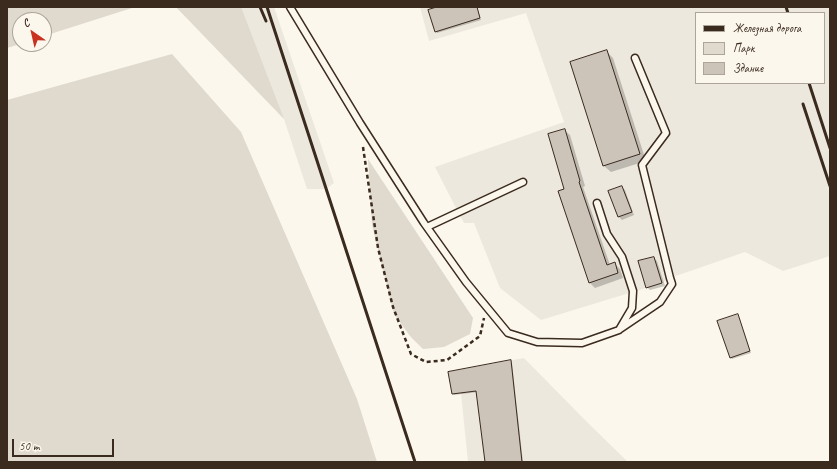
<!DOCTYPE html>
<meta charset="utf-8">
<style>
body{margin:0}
#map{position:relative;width:837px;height:469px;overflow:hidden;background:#fbf7ec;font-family:Caveat,sans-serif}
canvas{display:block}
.frame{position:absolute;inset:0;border:8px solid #3b2a1e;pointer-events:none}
.legend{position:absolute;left:695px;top:12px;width:130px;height:72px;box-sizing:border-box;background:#fbf7ec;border:1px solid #aea59a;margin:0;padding:5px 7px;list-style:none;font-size:12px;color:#3b2a1e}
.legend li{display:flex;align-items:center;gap:8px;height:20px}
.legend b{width:20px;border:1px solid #aea59a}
.north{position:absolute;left:12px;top:12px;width:40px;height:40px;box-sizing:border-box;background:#fbf7ec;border:1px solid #aea59a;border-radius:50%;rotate:326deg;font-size:11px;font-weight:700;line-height:16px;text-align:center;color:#3b2a1e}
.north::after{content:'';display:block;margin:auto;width:14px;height:18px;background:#c8321e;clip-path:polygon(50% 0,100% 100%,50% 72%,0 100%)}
.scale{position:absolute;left:12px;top:439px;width:102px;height:18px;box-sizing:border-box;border:2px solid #3b2a1e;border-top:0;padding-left:5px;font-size:12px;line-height:14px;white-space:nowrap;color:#3b2a1e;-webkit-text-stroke:3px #fbf7ec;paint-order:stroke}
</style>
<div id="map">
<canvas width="837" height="469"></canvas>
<div class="frame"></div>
<ul class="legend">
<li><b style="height:5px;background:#3b2a1e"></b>Железная дорога</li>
<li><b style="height:11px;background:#dfd9ce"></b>Парк</li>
<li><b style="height:11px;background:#ccc4b9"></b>Здание</li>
</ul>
<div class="north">С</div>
<div class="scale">50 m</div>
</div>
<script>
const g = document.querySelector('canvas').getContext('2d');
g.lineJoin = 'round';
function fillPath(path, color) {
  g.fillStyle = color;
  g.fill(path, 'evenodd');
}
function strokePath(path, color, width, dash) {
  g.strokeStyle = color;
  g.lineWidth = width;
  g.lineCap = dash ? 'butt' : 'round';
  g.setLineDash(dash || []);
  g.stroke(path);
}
fillPath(new Path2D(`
 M176,7H274L334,183L326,189H307L284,119Z
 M420,7H830V256L783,271L745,252L670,278L662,283L541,320L500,288L474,223H464L458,212L435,167L564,122L526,13L429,41ZM696,13H824V83H696Z
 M524,358L586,421L628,462H468L461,393L452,394L448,372Z`), '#ede8dd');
fillPath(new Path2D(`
 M7,7H135L44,36V20H20V44L7,48Z
 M176,7H241L284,119Z
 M172,54L241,132L357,399L377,462H7V100Z
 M368,159L473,318L470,334L444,347L423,349L410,336L394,314L372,225Z`), '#dfd9ce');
fillPath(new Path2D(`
 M440,7H477L481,20L437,33L436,31Z
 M606,51L613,58L646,161L611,172L604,166Z
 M564,130L570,135L585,186L583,187L610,265L614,263L620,269L623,278L595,288L590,283L565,189Z
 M622,187L625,190L634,215L622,220L619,217Z
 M654,258L657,261L665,286L650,290L647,287Z
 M739,317L751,353L732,359L730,357Z
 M511,361L512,363L523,462H486L478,392L454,395L453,394L449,372Z`), '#0003');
const building = new Path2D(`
 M437,7H477L480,18L435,32L428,10Z
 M607,50L640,154L603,166L570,62Z
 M565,129L580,181L579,182L607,265L615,262L618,273L589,283L558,191L564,189L548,134Z
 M622,186L632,212L618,217L608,191Z
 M654,257L662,283L646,288L638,261Z
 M738,314L750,351L730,358L717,321Z
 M511,360L522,462H485L476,391L452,394L448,372Z`);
fillPath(building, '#ccc4b9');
strokePath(building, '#3b2a1e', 1);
const lane = new Path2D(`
 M290,7L360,123L424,223L466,282L508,333L537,342L582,343L619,330L632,308L633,291L622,257L607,234L597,203
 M427,227L523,182
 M620,329L660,302L672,284L670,278L642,165L666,133L635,58`);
strokePath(lane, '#3b2a1e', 9);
strokePath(new Path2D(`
 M363,147L378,248L393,307L411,354L426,362L447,360L480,336L484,318`), '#3b2a1e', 2.5, [4, 3]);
strokePath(lane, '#fbf7ec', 6);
strokePath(new Path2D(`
 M260,7L266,21
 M267,7L415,462
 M786,7L788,13
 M809,83L830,148
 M803,104L830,186`), '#3b2a1e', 3);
</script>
